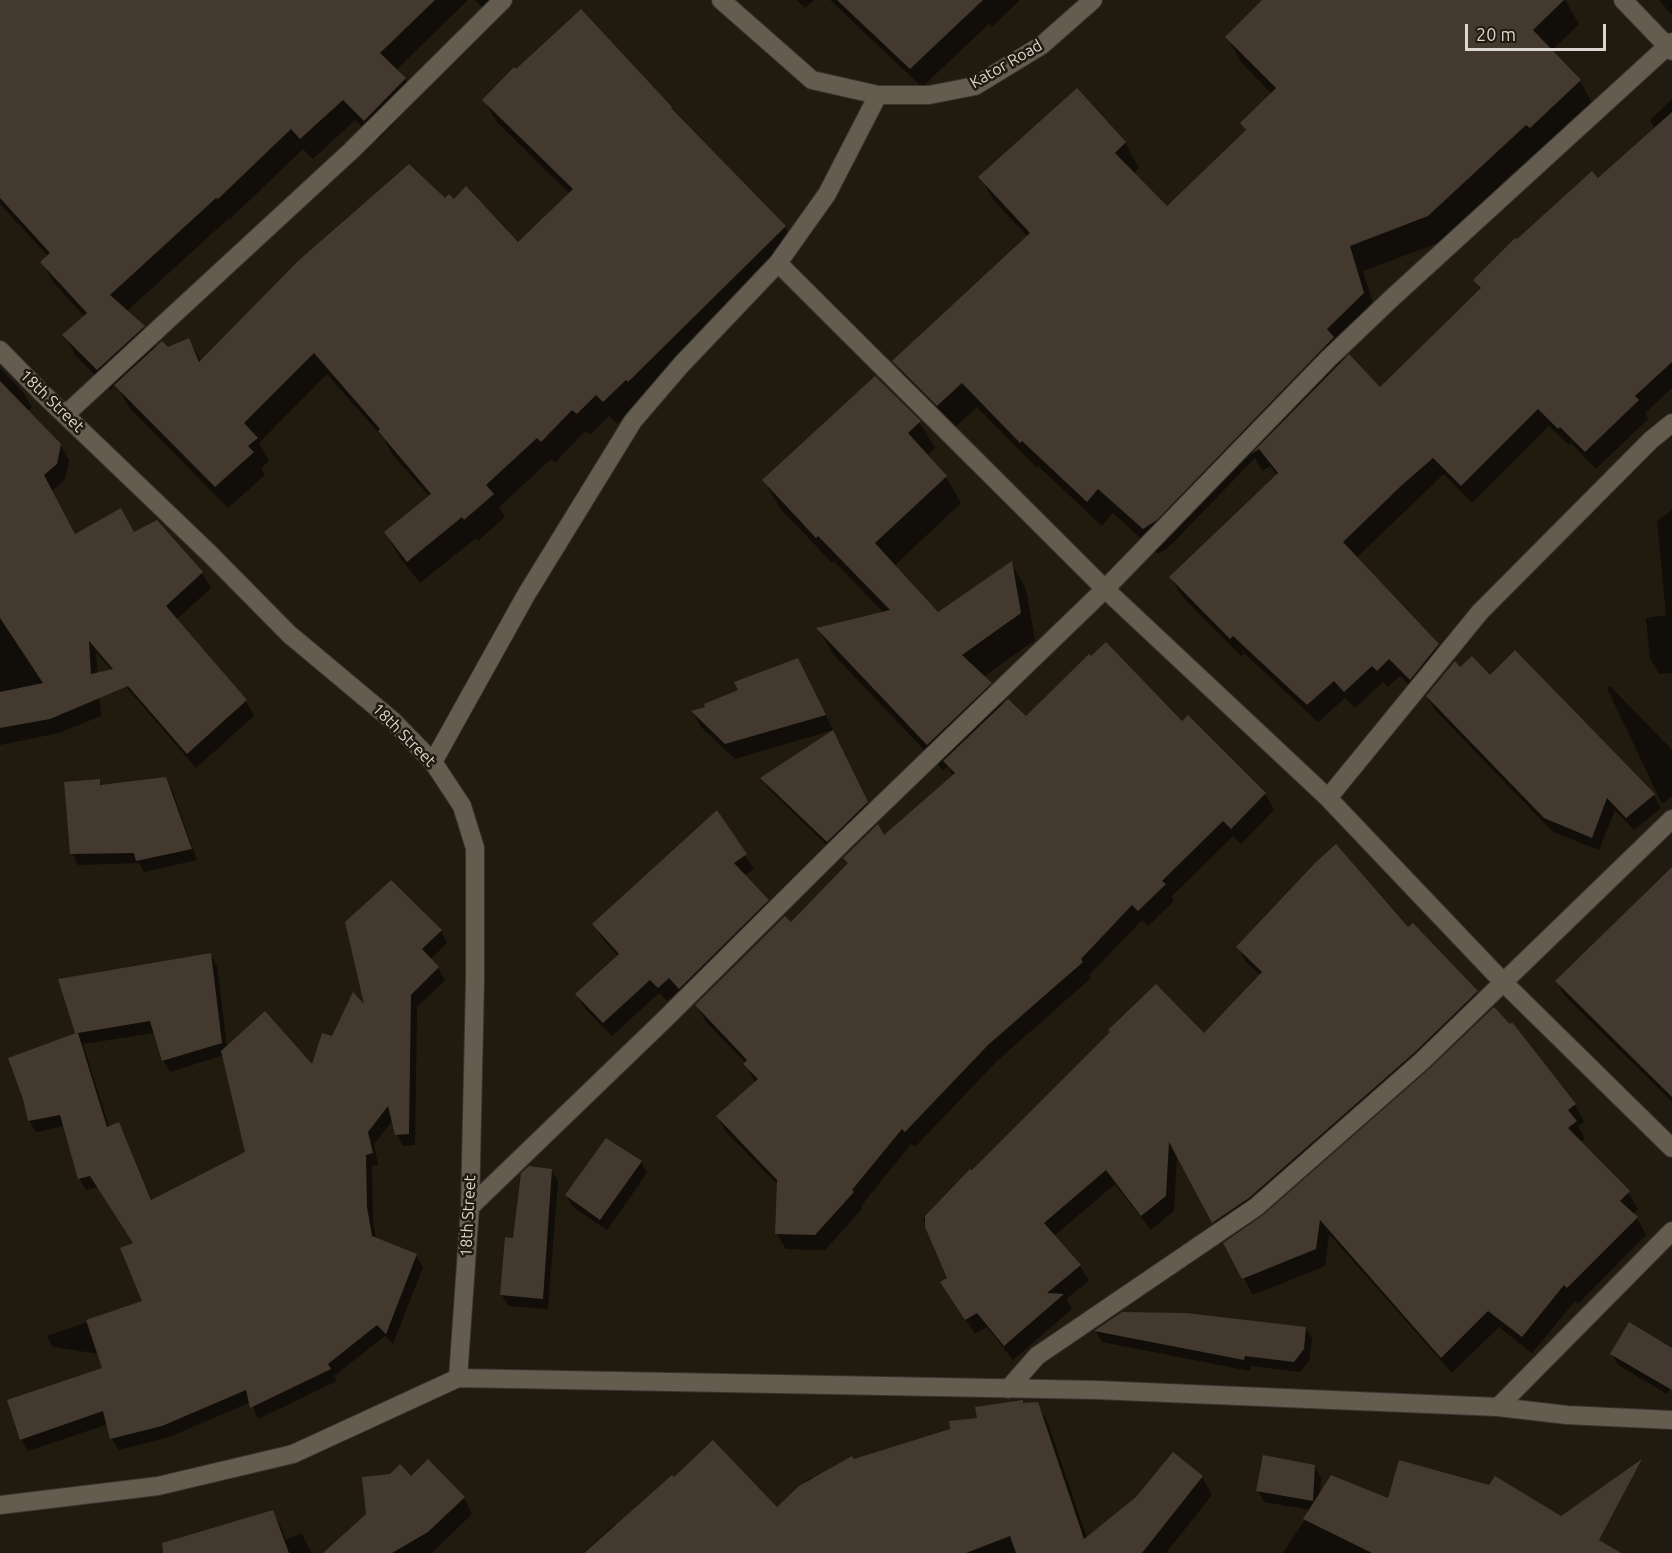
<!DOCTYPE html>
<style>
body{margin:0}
#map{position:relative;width:1672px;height:1553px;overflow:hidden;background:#201a0f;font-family:Ubuntu,sans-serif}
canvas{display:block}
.scale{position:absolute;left:1465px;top:24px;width:141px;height:27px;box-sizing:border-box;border:3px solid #dbd7d0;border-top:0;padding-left:8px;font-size:18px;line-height:21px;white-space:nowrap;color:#dbd7d0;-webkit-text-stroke:4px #201a0f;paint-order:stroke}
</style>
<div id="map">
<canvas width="1672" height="1553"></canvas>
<div class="scale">20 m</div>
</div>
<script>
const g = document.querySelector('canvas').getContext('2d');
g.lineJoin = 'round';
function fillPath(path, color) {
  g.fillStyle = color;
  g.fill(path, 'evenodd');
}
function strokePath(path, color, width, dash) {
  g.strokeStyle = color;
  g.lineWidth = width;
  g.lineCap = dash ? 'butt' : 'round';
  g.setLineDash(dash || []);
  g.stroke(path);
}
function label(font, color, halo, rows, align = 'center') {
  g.font = font + ' Ubuntu,sans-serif';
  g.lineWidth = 5;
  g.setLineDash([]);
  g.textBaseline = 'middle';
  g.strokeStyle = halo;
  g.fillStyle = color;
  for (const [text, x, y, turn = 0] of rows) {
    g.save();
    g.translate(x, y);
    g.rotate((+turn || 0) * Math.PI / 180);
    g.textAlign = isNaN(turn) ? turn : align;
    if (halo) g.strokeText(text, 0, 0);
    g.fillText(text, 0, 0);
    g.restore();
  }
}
fillPath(new Path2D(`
 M0,0H468L396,70L405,79L417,99L377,141L355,120L313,159L303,149L230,219L229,218L126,312L144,327L156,348H168L189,340L201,361L445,200L518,244L570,194L497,122L484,100L671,108L675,114L785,227L798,249L617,424L609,416L590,435L585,431L555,463L551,459L499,507L505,517L478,541L476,538L420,583L398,555L386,533L430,497L392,454L384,439L327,374L259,443L269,461L261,468L265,475L228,508L129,407L116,384L110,390L76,356L64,335L85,317L54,283L42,262L48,256L0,204Z
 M475,0H495L485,10Z
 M797,0H814L805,8Z
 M830,0H1020L992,27L989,24L922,87Z
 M1264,0H1565L1579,24L1551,51L1580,81L1594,106L1545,152L1542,149L1443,241L1363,271L1378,319L1342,354L1346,360L1380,389L1481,290L1475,281L1516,241L1598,180L1655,129L1650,120L1672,99V388L1645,413L1648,419L1596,469L1571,443L1569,445L1549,426L1472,503L1444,474L1356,558L1438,645L1448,663L1421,697L1400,676L1388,687L1383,682L1355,708L1345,698L1318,722L1244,653L1241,656L1181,595L1171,578L1277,475L1270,466L1262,471L1255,458L1171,545L1158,554L1113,513L1102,526L1038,466L1036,467L977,407L952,430L908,386L894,361L1028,237L995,202L980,177L1125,143L1139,168L1133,174L1167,208L1246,132L1242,123L1272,94L1241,62L1227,37Z
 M1659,0H1672V15Z
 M0,368L23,392L32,407L28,411L60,444L69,460L65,479L52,491L75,535L134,534L202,573L211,588L176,620L246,701L254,716L196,768L96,652L101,716L59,733L0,745Z
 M919,422L935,448L927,456L946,477L961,503L894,566L938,614L1011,563L1026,589L1035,640L983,677L990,684L1003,705L1026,718L1182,723L1265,794L1274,810L1241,844L1233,836L1171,897L1174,901L1148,926L1142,920L1089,975L1091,978L997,1061L915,1147L911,1144L861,1206L862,1209L825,1250L786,1249L776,1233L779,1186L727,1133L718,1117L756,1083L745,1064L746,1063L706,1022L697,1006L791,924L849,865L845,858L884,837L953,776L948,766L943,770L833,654L819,629L884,613L834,561L832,563L779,507L764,480Z
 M1672,510V673L1659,674L1650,658L1646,618L1666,615L1657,521Z
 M798,660L833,730L735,759L701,727L693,712L707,708Z
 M1460,669L1490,677L1654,795L1661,808L1634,830L1615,810L1599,850L1553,832L1435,710L1427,696Z
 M1610,686L1672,750V796L1662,804L1607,688Z
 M839,742L873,814L834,852L769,789L762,779Z
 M166,779L172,790L197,860L144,872L139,863L78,865L72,853L99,781L102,786Z
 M745,855L754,869L744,876L768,901L776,915L688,1002L678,992L667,1001L659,993L612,1036L585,1009L577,994L619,957L602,938L594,924Z
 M391,882L441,931L447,943L430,960L438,968L445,980L417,1007L415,1145L403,1146L397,1135L393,1120L374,1144L378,1165L372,1166L373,1220L376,1239L416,1255L423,1267L393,1344L385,1336L334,1376L337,1381L258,1419L251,1402L169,1437L119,1450L112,1439L108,1424L28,1451L21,1439L132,1359L53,1347L47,1336L144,1302L135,1244L98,1187L86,1190L80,1179L65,1126L36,1132L29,1121L77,1034L76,1033L210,954L217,966L227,1047L312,1067L333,1038L367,1009ZM155,1033L163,1060L170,1072L224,1055L247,1153L152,1201L125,1136L118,1124L109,1127L83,1044Z
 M1672,897V1102L1565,996L1556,981Z
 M1408,929L1477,992L1486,1007L1222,1237L1177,1154L1174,1211L1151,1230L1115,1184L1054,1236L1080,1266L1089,1281L1066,1299L1072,1309L1013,1360L987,1327L975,1334L951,1297L949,1278L923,1220L970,1171L972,1173L1204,1035L1261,976L1246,962L1238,947Z
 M1512,1024L1575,1105L1584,1122L1578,1126L1585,1138L1580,1142L1628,1192L1638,1209L1633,1214L1637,1218L1646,1235L1578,1304L1575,1301L1532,1353L1499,1327L1452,1373L1329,1234L1325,1266L1253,1295L1225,1244L1264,1217Z
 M641,1162L647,1173L607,1230L573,1207L567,1196Z
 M551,1170L558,1181L548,1309L508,1306L502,1295L514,1239Z
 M1305,1328L1312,1339L1309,1361L1300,1372L1251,1366L1250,1371L1102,1342L1096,1331Z
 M1672,1350V1386L1667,1394L1618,1365L1612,1354Z
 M1037,1404L1047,1421L1087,1538L1202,1477L1212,1495L1166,1553H901L952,1430L978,1419L1024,1405Z
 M1314,1466L1321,1478L1320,1496L1389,1500L1603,1553H1283L1311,1510L1264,1502L1258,1491Z
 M811,1477L821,1493L833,1553H583L615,1524L617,1526L777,1509Z
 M411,1478L464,1498L472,1514L432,1553H326Z
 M272,1512L281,1527L286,1540L301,1533L312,1553H211Z`), '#0007');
fillPath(new Path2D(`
 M0,0H435L380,53L406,78L364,121L343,100L300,139L291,129L218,199L216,198L110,295L145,326L97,370L62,335L87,313L40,262L50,253L0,198Z
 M837,0H983L910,69Z
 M1262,0H1564L1533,30L1581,80L1530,128L1526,125L1428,216L1350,246L1364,293L1327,329L1334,337L1157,520L1143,529L1098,489L1087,502L1022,441L1020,443L962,383L937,406L892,361L1030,233L978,177L1077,88L1126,142L1115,153L1167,206L1246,130L1240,123L1276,88L1225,37Z
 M581,9L672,107L671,108L786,226L628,382L626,380L603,402L596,395L577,414L572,410L541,442L537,438L486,485L494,494L464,520L462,517L407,562L384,532L431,494L378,431L380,429L314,353L244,423L258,438L248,446L254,452L215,487L114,385L162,341L168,347L189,338L199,362L298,261L409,164L445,198L449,194L454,199L466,186L518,242L573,189L482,100L514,67L516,69Z
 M1672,112V362L1635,396L1639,400L1585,452L1560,427L1558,429L1538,409L1461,486L1433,458L1401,486L1343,542L1439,644L1410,680L1389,659L1377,671L1372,666L1344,692L1334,681L1307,705L1233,636L1230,639L1169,577L1278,473L1259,449L1251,454L1349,354L1380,387L1481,288L1473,280L1515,238L1517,239L1592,171L1598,178Z
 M875,376L921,421L908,433L947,476L875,543L938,612L1012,561L1021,613L962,655L992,683L927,745L816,628L890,610L818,536L816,538L762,480Z
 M0,381L61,444L57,464L44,475L75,534L121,508L134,532L157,520L203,572L166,606L247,700L187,754L128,686L50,719L0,728V692L43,683L0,618ZM89,641L113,669L91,674Z
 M1106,642L1182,721L1188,715L1266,793L1231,829L1223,821L1162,881L1166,884L1138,911L1132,905L1081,959L1083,962L988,1045L905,1132L902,1129L852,1190L854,1192L815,1235L775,1234L777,1180L716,1116L758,1079L743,1064L747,1060L695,1005L785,916L791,922L848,863L843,858L878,824L884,835L955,773L943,761L1008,699L1026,716L1089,654L1091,656Z
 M1515,650L1655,794L1626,818L1607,798L1592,838L1544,818L1426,696L1455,661L1460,667L1472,656L1490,675Z
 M798,658L826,715L725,744L691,711L705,707L704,704L738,690L734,682Z
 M833,730L868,802L827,842L760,778Z
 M166,777L192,849L136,861L134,853L70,854L64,782L100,779V785Z
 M717,810L747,854L734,863L769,900L679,989L669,978L658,988L650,980L603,1023L575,994L619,954L592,924Z
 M1336,844L1408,927L1413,923L1478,991L1414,1053L1249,1198L1212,1223L1169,1142L1166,1196L1141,1216L1106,1170L1044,1223L1081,1265L1047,1293L1064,1294L1004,1346L977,1313L965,1320L940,1282L947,1278L925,1227V1216L970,1169L972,1170L1110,1032L1108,1030L1156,984L1204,1033L1262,972L1236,947L1316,862Z
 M1672,867V1097L1555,981Z
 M391,880L442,930L422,949L439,967L411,995L409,1134L395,1135L388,1106L368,1132L373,1153L366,1155L367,1207L372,1236L417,1254L386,1334L377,1325L328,1364L331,1369L250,1408L246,1390L162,1426L110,1439L103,1411L20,1440L7,1400L102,1368L86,1320L142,1301L120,1248L133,1243L90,1176L78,1179L60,1115L28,1121L23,1099L8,1058L76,1033H75L58,979L211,953L222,1043L162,1061L150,1021L78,1033L107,1127L119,1122L151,1200L245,1152L221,1051L265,1011L312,1064L322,1033L332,1036L353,992L364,1004L345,922Z
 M1494,1007L1510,1024L1512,1022L1576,1104L1568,1110L1577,1121L1568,1128L1630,1191L1620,1201L1638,1217L1567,1288L1564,1285L1522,1337L1488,1311L1441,1358L1320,1220L1316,1249L1242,1279L1223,1243L1263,1215L1429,1069Z
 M606,1138L642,1161L600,1220L565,1195Z
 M529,1166L552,1169L543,1299L500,1295L505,1237L513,1238L521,1173Z
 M1122,1312L1186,1313L1306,1327L1304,1349L1294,1362L1245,1356L1244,1360L1094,1331Z
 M1629,1322L1672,1348V1390L1610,1354Z
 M1023,1400V1403L1038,1402L1084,1539L1136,1497L1173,1452L1203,1476L1142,1553H1016L1010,1536L966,1553H584L672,1475L674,1477L713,1440L777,1507L799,1486L852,1456L854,1459L950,1429L949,1421L977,1418L975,1407Z
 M1263,1455L1315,1465L1313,1501L1256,1491Z
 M428,1459L465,1497L428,1532L392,1553H323L366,1514L362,1477L390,1474L400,1464L411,1476Z
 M1642,1459L1599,1540L1621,1553H1372L1303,1519L1331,1475L1388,1498L1399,1460L1489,1485L1495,1476L1561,1516Z
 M273,1510L289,1553H163L162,1543Z`), '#43392f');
const street = new Path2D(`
 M1623,0L1672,51
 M778,263L1105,589L1328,798L1504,983L1672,1148
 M0,350L40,391L210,554L289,634L393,721L433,762L462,806L475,848V981L470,1207L458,1378
 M65,415L352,150L503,0
 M433,762L526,595L633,421L681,365L778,263L827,194L878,95
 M1328,798L1480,612L1651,440L1672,423
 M470,1207L666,1018L845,840L1105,589L1328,359L1392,298L1672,42
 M1008,1389L1037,1356L1256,1207L1422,1061L1672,819
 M1498,1407L1672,1231
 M0,1505L158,1486L293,1454L458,1378L1097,1390L1498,1407L1567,1415L1672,1420`);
const secondary = new Path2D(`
 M721,0L812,80L878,95H929L975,86L1042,45L1093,0`);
strokePath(street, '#38332f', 20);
strokePath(secondary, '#38332f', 20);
strokePath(street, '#655c50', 18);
strokePath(secondary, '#655c50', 18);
label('16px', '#dbd7d0', '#201a0f', [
 ["Kator Road",1006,64,-30],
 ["18th Street",52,401,44],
 ["18th Street",404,735,45],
 ["18th Street",468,1216,-87]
]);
</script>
